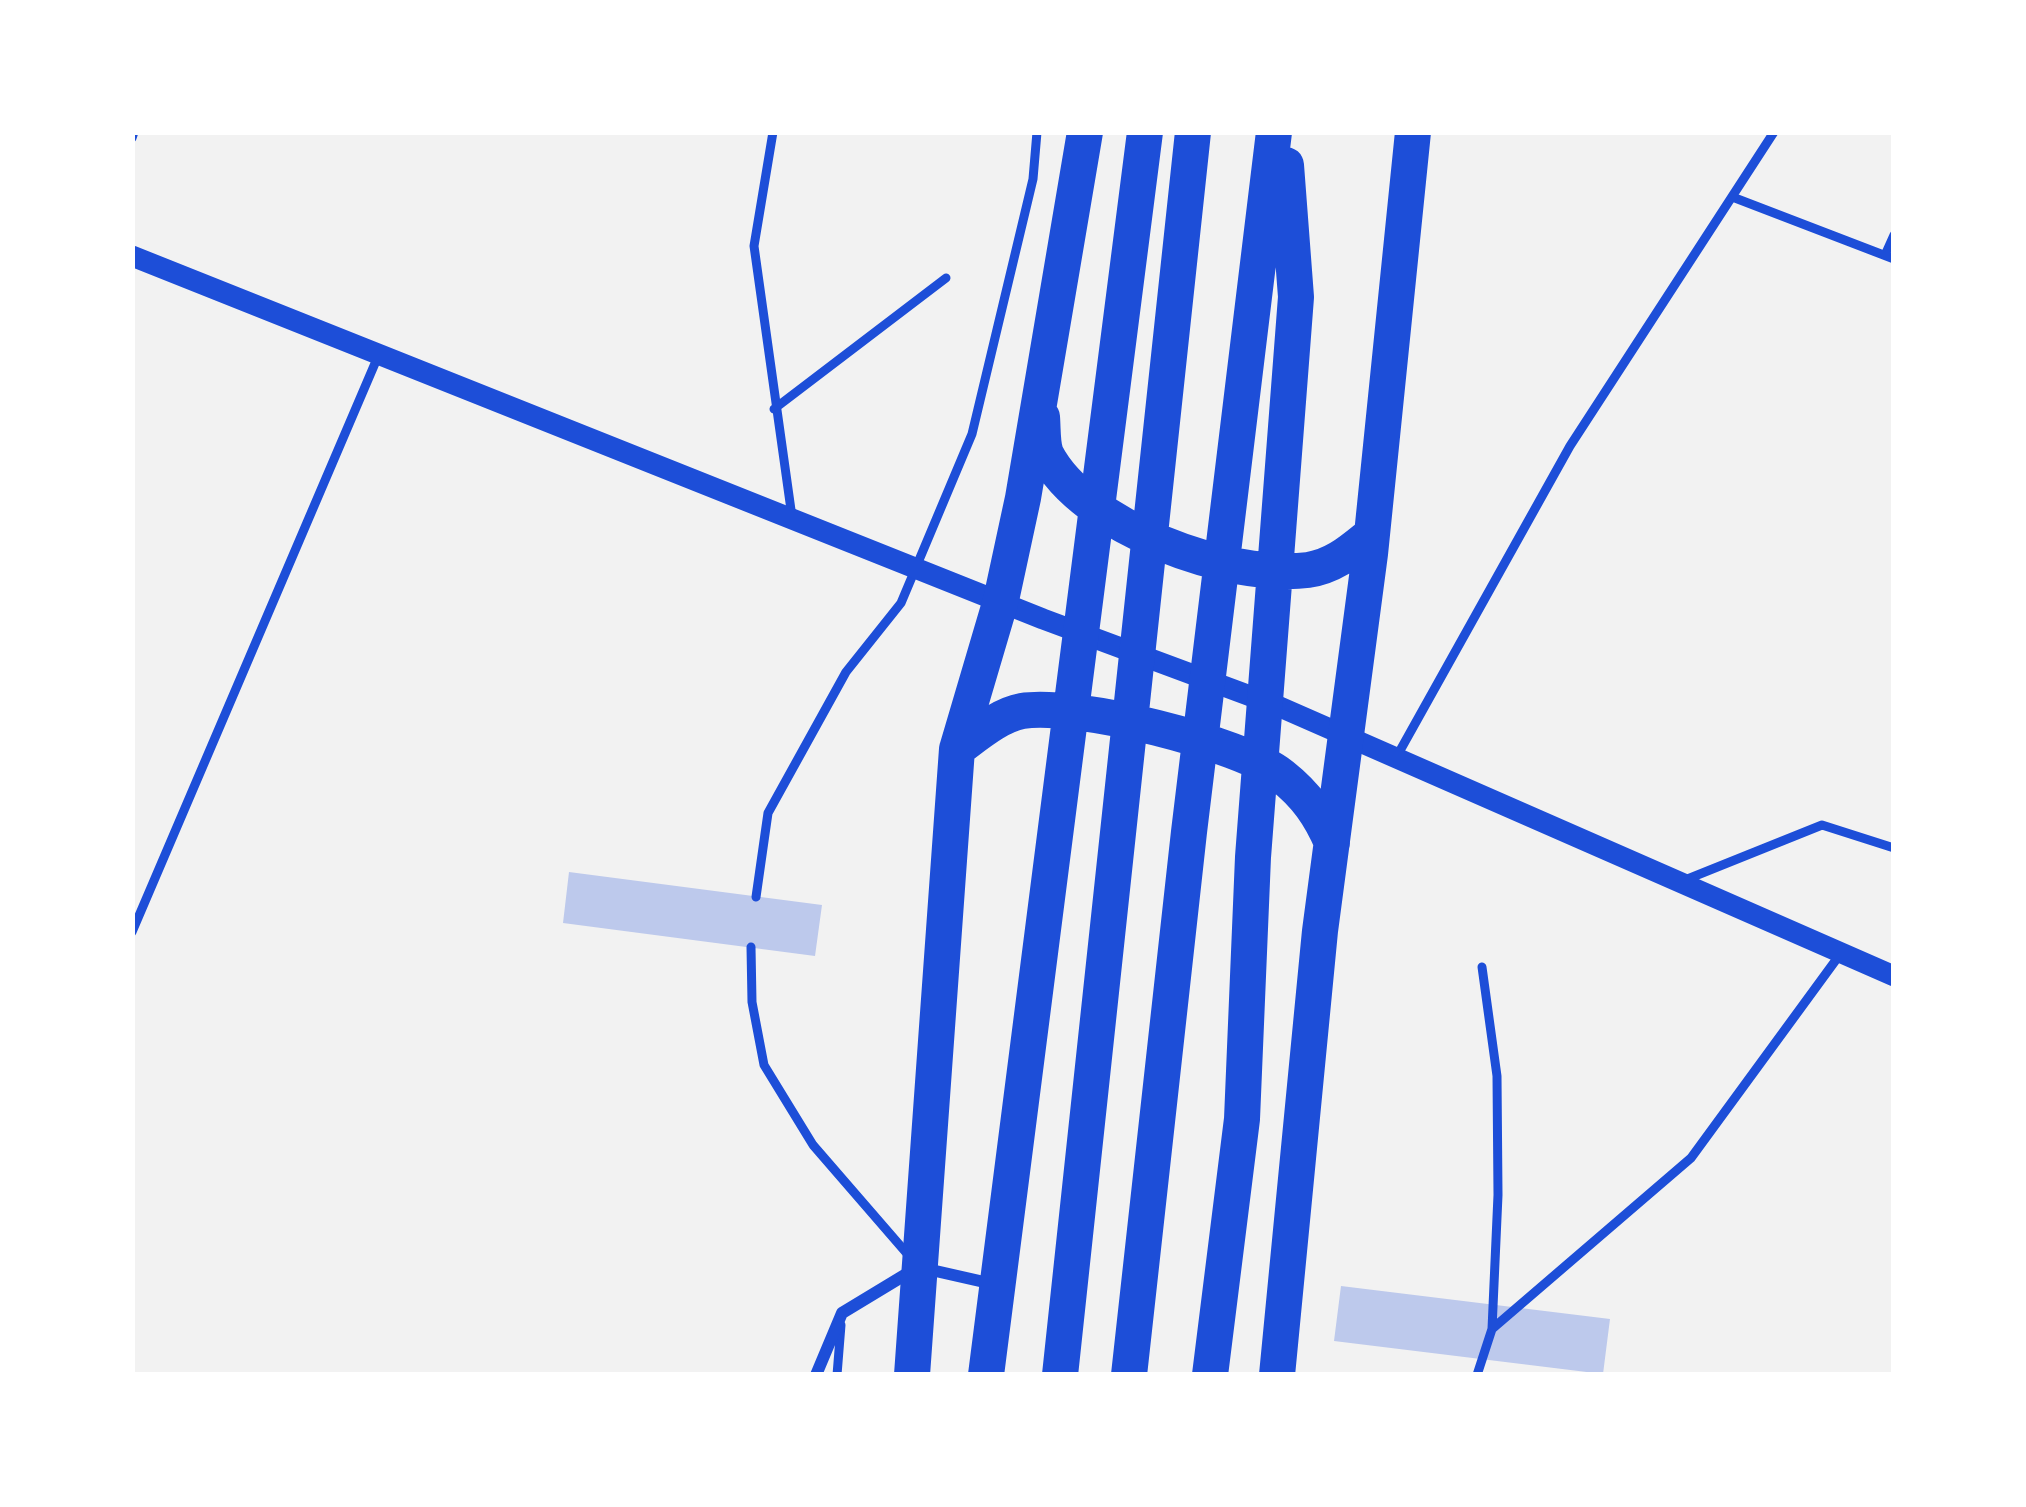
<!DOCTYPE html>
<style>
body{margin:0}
#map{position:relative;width:2026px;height:1507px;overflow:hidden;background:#f2f2f2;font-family:Barlow,sans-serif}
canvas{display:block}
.frame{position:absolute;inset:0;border:135px solid #fff;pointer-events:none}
</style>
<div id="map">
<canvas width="2026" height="1507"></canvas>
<div class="frame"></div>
</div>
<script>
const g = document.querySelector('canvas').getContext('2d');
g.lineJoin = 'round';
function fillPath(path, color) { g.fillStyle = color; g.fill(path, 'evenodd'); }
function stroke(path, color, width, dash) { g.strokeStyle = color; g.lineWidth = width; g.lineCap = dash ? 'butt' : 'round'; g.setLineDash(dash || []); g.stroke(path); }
fillPath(new Path2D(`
 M569,872L822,905L815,956L563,923Z
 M1341,1286L1610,1319L1603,1374L1334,1341Z`), '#bdc9ec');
stroke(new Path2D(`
 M773,132L754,246L792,517
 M132,138L134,132
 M1735,198L1894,259
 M1885,255L1894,235
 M774,409L946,278
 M1397,756L1570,446L1774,132
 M1685,880L1822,825L1894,848
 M756,897L768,813L846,672L901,603L972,434L1033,179L1037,132
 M132,932L379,354
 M751,947L752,1002L764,1065L813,1145L910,1257
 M1492,1329L1691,1158L1841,953
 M837,1375L841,1325
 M1477,1375L1492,1329L1498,1195L1497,1076L1482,967`), '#1d4ed8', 9);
stroke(new Path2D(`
 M816,1375L842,1313L918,1267L993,1284`), '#1d4ed8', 12);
stroke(new Path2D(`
 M132,256L1043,619L1280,707L1894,976`), '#1d4ed8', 21);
stroke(new Path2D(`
 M1042,417C1043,429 1042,444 1046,454C1084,528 1230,580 1308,570C1335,566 1352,550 1372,534
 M957,749C975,736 999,715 1022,711C1075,702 1241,743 1282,776C1306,795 1320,815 1332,843
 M912,1375L957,749L1001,600L1023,498L1085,132
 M986,1375L1145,132
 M1060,1375L1193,132
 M1129,1375L1189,832L1274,132
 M1210,1375L1242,1119L1253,857L1296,297L1286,165
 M1277,1375L1320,931L1370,554L1413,132`), '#1d4ed8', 36);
</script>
